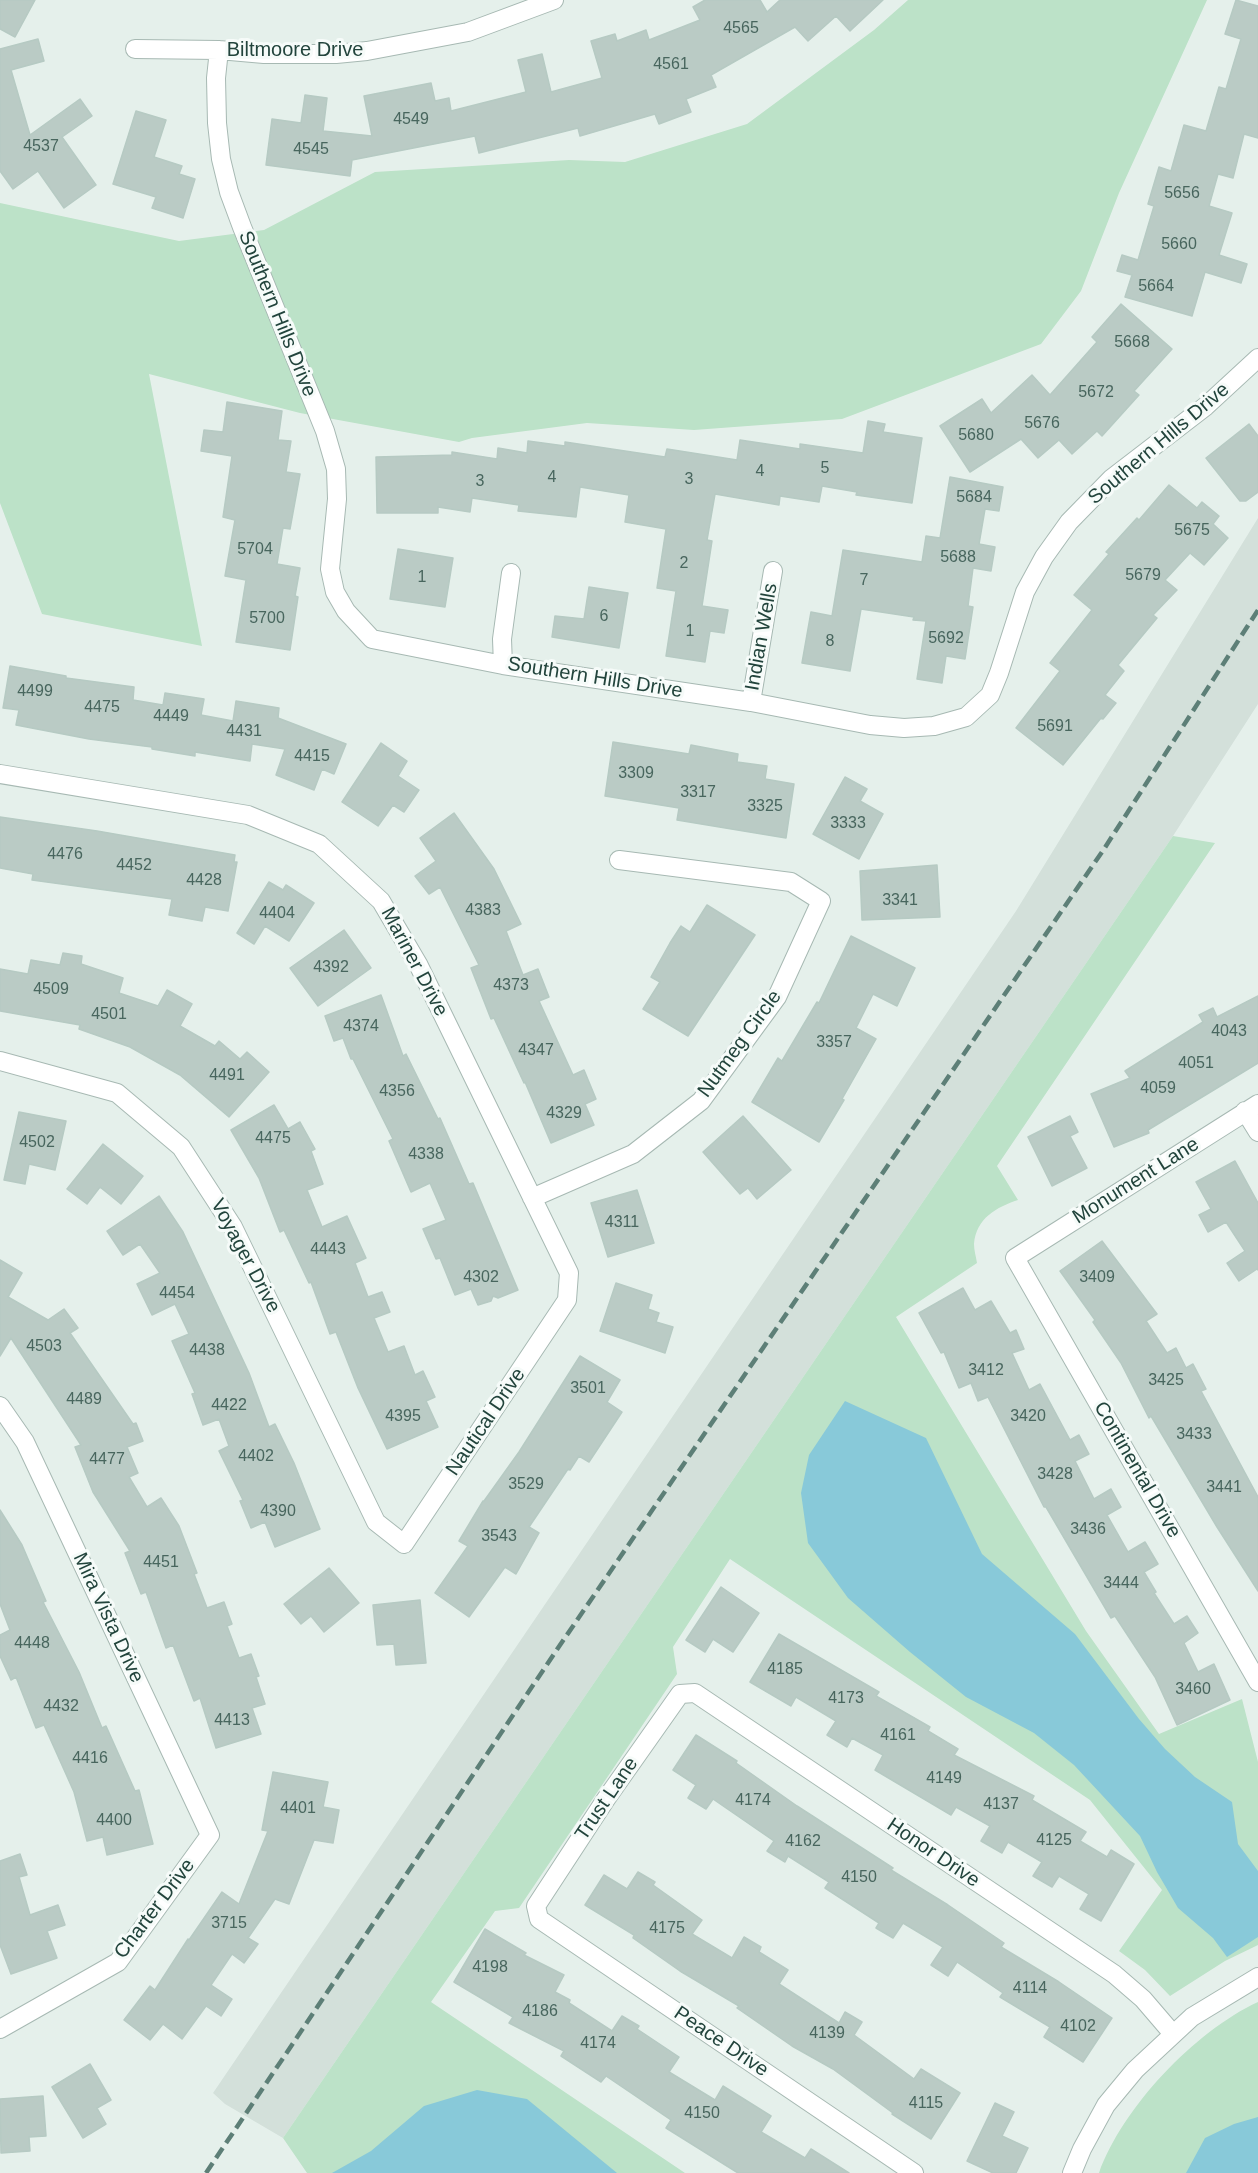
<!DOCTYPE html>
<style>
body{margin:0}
canvas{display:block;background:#e5f0eb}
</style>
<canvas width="1258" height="2173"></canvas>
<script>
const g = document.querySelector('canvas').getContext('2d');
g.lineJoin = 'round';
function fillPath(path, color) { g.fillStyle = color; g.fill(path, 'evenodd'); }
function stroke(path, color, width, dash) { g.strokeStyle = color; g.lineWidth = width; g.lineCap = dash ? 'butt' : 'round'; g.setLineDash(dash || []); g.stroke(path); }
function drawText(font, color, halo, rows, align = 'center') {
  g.font = font + ' Helvetica,sans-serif'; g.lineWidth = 6; g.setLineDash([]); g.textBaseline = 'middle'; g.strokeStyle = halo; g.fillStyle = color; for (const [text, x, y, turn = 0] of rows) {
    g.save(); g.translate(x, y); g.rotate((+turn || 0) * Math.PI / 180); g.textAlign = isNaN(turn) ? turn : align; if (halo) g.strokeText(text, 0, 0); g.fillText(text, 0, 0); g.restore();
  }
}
fillPath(new Path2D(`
 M1258,518V704L1173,836L283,2138L225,2104L213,2093L1016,911Z`), '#d3e0da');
fillPath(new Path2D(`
 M908,0H1207L1119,193L1081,291L1041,344L842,419L694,430L587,423L472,438L459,442L300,413L149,374L202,646L42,614L0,503V203L179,241L264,230L375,172L569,160L625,162L747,124L874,30Z
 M1173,836L1215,843L997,1166L1018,1200C997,1207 976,1218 974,1244C974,1250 976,1257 977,1263L896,1317L1086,1631L1159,1734L1242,1699L1258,1762V1945L1225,1961L1170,1996L1145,1970L1119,1951L1162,1890L1090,1800L730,1559L673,1647L677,1674L519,1908L495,1911L431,2002L685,2173H307L283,2138Z
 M1258,2002V2173H1099C1122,2108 1195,2031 1258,2002Z`), '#bce2c8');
fillPath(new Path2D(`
 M845,1401L926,1438L982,1554L1075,1634L1139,1719L1165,1749L1195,1777L1232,1802L1238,1844L1258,1871V1937L1227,1957L1213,1938L1178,1908L1157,1872L1140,1836L1074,1765L1034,1733L966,1697L910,1652L848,1598L808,1543L801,1493L809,1455Z
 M477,2090L527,2099L617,2173H332L371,2151L424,2106Z
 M1258,2117V2173H1186L1205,2138L1234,2124Z`), '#88c9d9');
const building = new Path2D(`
 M0,0H35L15,37L0,29Z
 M705,0H760L767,12L780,0H883L850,31L836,16L808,41L795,27L711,75L716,87L686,99L691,112L659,124L655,114L580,136L578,128L479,153L475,136L352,160L350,176L266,165L272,119L301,123L305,95L327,98L323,131L372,136L364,96L431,83L435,101L449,98L451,111L526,92L518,60L542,54L551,92L602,78L591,41L615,34L617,41L646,30L649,40L700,20L693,7Z
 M1236,0L1258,6V138L1244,134L1233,178L1218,174L1209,206L1232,213L1219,255L1247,264L1241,283L1205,272L1192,316L1125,297L1132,275L1117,271L1122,255L1138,260L1154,206L1148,204L1159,167L1171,171L1184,125L1206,131L1219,87L1226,89L1241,39L1225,34Z
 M38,39L44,61L11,70L30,135L80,99L92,116L62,137L96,185L64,208L38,171L13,189L0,171V49Z
 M136,111L166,120L154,157L182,166L179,174L195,179L183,218L152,208L156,197L113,184Z
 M1121,304L1172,349L1134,391L1139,395L1102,436L1097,431L1072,454L1059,440L1038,458L1021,439L970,472L940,426L982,399L991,413L1032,375L1050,395L1097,342L1092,337Z
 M227,402L282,411L278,440L291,441L286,472L300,474L290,529L283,528L277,564L300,568L295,596L298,597L290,650L236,642L246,580L225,576L235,520L223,517L232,456L201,451L204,430L223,432Z
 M868,421L885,424L883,432L922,438L912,503L856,495L857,492L822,486L819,502L780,496L779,505L715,494L707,540L712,541L702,606L728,610L724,633L710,631L705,662L666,656L676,591L657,588L666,529L625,522L629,495L580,487L576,517L518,511L519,505L472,498L470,512L438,507V513H377L376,457L452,455V452L497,459L498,448L527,453L528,441L565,446V442L665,457L667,449L737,460L740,440L800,449V444L863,453Z
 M1249,424L1258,436V492L1246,501H1240L1206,458Z
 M950,477L1003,487L999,511L985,509L979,544L995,547L991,571L973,568L968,606L973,607L965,659L946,656L942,683L917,679L926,621L913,620L914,617L861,609L850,671L802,663L811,612L832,616L843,550L922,562L926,536L940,538Z
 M1169,485L1197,508L1202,502L1219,516L1213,524L1228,538L1204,565L1190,553L1165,580L1177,590L1153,615L1157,618L1118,665L1124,671L1105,695L1116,703L1103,719L1101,718L1063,765L1016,728L1060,671L1050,663L1092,610L1074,595L1109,554L1106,552L1137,518L1139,520Z
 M398,549L453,558L445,607L390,599Z
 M589,587L628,593L619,648L552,637L555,616L584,619Z
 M10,666L66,676V678L134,687L133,700L163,705L165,693L204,699L201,715L233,721L236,701L279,708L278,718L346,744L334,774L322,769L314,790L276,775L285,749L252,744L250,761L195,752V756L152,749V747L89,739L16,725L19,710L3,708Z
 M613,742L689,754L691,745L738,754L737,762L767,766L765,779L794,784L786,838L677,820L679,808L605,796Z
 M381,743L407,761L398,776L419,790L404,812L393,805L378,826L342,802Z
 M845,777L867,789L860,801L883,814L859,859L813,834Z
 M454,813L494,869L521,924L506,931L523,975L538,969L549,997L539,1001L573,1075L584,1070L596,1099L585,1104L594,1125L551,1143L525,1082L524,1083L494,1018L491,1019L471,968L479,965L440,887L429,894L415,876L436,861L420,838Z
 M0,817L97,831L235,855L234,862H237L228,911L205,907L202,921L169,915L172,899L32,880L33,874L0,868Z
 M937,865L940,917L862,920L860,871Z
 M269,882L283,890L286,885L314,903L289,941L265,926L254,944L237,933Z
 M707,905L755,935L688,1036L643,1009L660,982L651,977L670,943L681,926L690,932Z
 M344,930L371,968L318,1006L290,968Z
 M851,936L915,968L897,1006L873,994L856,1028L876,1039L842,1099L844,1100L819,1142L752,1102L778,1058L782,1061L817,1002L819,1003Z
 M63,953L82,956L81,964L123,978L119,993L158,1006L167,990L192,1004L180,1026L215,1046L219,1041L240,1059L247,1052L269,1072L229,1117L180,1075L130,1047L79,1029L80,1025L0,1011V969L28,974L31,960L60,965Z
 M381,995L403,1056L406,1054L438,1119L440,1118L469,1184L473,1183L518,1290L498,1298L493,1296L491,1301L478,1305L471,1289L455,1295L440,1258L436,1259L423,1229L446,1220L430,1183L411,1192L389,1141L393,1139L353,1059H351L343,1038L334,1041L325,1016Z
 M1258,996V1063L1148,1130L1149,1133L1114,1147L1091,1094L1130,1078L1125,1071L1203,1022L1199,1015L1213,1008L1217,1017Z
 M274,1105L288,1129L300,1122L315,1149L311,1151L323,1184L307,1190L322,1227L347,1216L366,1258L355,1263L368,1297L382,1292L390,1312L374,1318L388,1352L404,1346L415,1375L423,1371L435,1397L426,1401L438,1427L387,1449L358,1388L336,1332L330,1334L311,1282L309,1283L284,1230L280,1232L259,1178L231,1130Z
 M19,1112L66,1121L55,1170L29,1164L25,1184L4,1180Z
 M743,1116L791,1170L757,1199L748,1188L740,1194L703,1152Z
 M1070,1116L1078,1132L1070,1136L1087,1168L1052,1186L1028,1137Z
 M103,1144L143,1176L121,1204L100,1187L87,1204L67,1189Z
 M1235,1161L1258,1203V1270L1257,1269L1239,1281L1227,1263L1245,1251L1226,1222L1208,1232L1199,1215L1211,1209L1196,1182Z
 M637,1190L654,1243L608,1257L591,1203Z
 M159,1196L183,1232L249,1373L269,1427L275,1424L294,1463L320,1529L275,1547L265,1522L251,1528L240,1501L243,1500L219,1451L229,1446L219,1419L203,1425L192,1394L195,1393L172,1341L189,1334L175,1304L152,1315L137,1284L160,1273L140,1244L123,1255L107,1231Z
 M1102,1241L1157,1314L1146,1321L1167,1353L1176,1348L1186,1368L1193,1364L1206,1389L1201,1391L1258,1497V1591L1217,1527L1151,1416L1149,1418L1121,1363L1093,1322L1095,1320L1060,1271Z
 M0,1260L22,1273L8,1297L48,1320L64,1309L78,1328L70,1333L133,1424L136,1423L143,1441L127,1447L138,1473L129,1477L147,1507L161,1498L179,1526L197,1573L194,1574L207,1608L224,1602L232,1624L227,1626L239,1658L251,1654L259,1676L256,1677L265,1704L252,1708L261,1734L216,1748L200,1698L194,1701L173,1645L166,1648L146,1592L141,1594L125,1553L130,1551L93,1492L75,1447L81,1445L11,1338L0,1356Z
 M616,1283L652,1295L648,1309L659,1313L656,1322L673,1327L665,1353L600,1331Z
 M963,1288L975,1310L991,1301L1010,1333L1016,1330L1024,1349L1012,1353L1029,1390L1040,1384L1070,1440L1079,1435L1089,1454L1075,1461L1094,1499L1111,1489L1121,1507L1107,1515L1128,1552L1145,1542L1158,1564L1144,1572L1156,1592L1154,1593L1174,1624L1187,1616L1198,1633L1184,1643L1198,1672L1214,1664L1230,1700L1177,1725L1155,1677L1115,1616L1111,1618L1046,1507H1044L988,1397L978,1401L971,1383L959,1388L944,1352L941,1353L919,1313Z
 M580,1356L620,1380L607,1402L622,1412L589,1462L579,1456L570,1470L568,1469L529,1527L539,1533L516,1574L505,1567L469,1617L435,1593L468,1546L459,1541L483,1501H484L519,1452Z
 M0,1510L22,1545L46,1601L43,1602L79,1672L102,1728L106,1726L135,1791L139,1790L153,1844L107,1855L103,1837L87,1841L74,1792L44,1725L36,1728L16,1677L11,1680L0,1656V1635L10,1630L0,1604Z
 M329,1568L359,1603L324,1632L311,1616L301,1624L284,1604Z
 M721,1587L759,1613L733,1652L713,1639L705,1652L686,1640Z
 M420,1600L426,1663L396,1665L394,1644L377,1645L373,1605Z
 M779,1634L879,1692L876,1696L930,1727L928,1731L958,1749L954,1755L1034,1796L1032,1800L1086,1832L1080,1841L1107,1857L1111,1850L1134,1864L1101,1921L1080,1909L1089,1894L1059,1876L1052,1887L1033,1876L1042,1862L1008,1842L1002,1853L981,1841L990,1826L956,1807L951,1815L875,1770L883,1755L852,1738L847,1747L827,1735L836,1721L796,1697L791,1706L750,1682Z
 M696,1735L737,1761L736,1763L797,1806L893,1868L891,1870L948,1905L1004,1943L1001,1947L1059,1982L1112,2018L1083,2062L1044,2037L1050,2027L1000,1997L1003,1993L957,1962L948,1976L931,1965L943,1947L903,1923L893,1938L876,1928L879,1923L825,1888L829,1882L788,1856L785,1862L767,1851L774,1841L713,1799L706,1809L688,1798L696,1785L673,1770Z
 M273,1772L328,1782L323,1807L339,1810L333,1843L314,1840L289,1904L275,1899L248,1938L258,1944L244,1963L232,1954L211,1985L232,1999L221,2016L206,2006L182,2039L163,2024L150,2040L124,2020L150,1986L155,1990L188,1939L189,1940L222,1892L239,1904L268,1831L262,1830Z
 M20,1854L27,1875L19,1877L30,1915L58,1905L65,1925L47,1931L57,1958L11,1974L0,1945V1861Z
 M638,1872L655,1882L653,1885L702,1920L692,1934L732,1958L744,1937L761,1947L759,1952L788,1970L779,1984L839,2023L845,2012L862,2022L854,2035L914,2079L921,2069L960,2093L931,2139L892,2114L893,2113L833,2069L792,2046L737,2008L739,2006L680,1971L633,1938L634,1935L585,1905L604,1875L627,1889Z
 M485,1929L526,1953L524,1955L564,1975L555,1992L570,2000L569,2003L612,2031L622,2016L639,2026L637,2029L679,2057L669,2072L715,2100L723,2086L771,2116L761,2132L805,2158L811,2149L849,2173H738L666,2128L671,2120L606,2076L601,2082L561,2056L564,2051L509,2023L513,2017L454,1982Z
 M90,2064L111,2100L97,2108L106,2124L83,2138L52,2087Z
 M43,2096L46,2136L29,2137L30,2151L1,2153L0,2099Z
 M995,2103L1014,2112L1002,2136L1028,2148L1016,2173H993L967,2161Z`);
fillPath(building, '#bacbc5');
stroke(building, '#b6cac3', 1.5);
const minor = new Path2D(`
 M135,49L219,50L264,54H336L367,51L468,32L554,0
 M219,50L216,78L217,123L221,159L229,192L242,227L325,431L336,469L337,499L330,569L335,592L346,611L372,639L503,665L751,702L870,725L904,728L934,726L966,717L990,695L999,673L1025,592L1044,557L1069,522L1111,479L1206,406L1258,358
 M503,665L502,639L511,573
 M751,702L773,571
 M0,774L248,815L319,844L381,901L418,964L569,1273L567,1300L404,1544L376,1522L233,1227L181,1147L117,1093L0,1061
 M1258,1104L1015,1258L1258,1682
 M1245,1111L1258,1132
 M532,1198L633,1154L701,1101L777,997L821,901L791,882L619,860
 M0,1406L25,1442L210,1835L118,1962L0,2029
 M914,2173L539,1919L536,1906L606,1799L680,1694L695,1693L1114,1974L1143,1999L1173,2034
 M1072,2173L1082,2149L1106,2105L1135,2070L1192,2017L1258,1977`);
stroke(minor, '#a7b9b3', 20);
stroke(minor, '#fff', 18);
stroke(new Path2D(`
 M206,2173L558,1648L1104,849L1258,610`), '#5d7f77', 4.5, [12, 6]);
drawText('16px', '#48665e', null, [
 ["4565",741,29],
 ["4561",671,65],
 ["4549",411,120],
 ["4537",41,147],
 ["4545",311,150],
 ["5656",1182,194],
 ["5660",1179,245],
 ["5664",1156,287],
 ["5668",1132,343],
 ["5672",1096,393],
 ["5676",1042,424],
 ["5680",976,436],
 ["5",825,469],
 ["4",760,472],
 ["4",552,478],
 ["3",689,480],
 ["3",480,482],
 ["5684",974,498],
 ["5675",1192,531],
 ["5704",255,550],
 ["5688",958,558],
 ["2",684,564],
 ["5679",1143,576],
 ["1",422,578],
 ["7",864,581],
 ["6",604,617],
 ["5700",267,619],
 ["1",690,632],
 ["5692",946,639],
 ["8",830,642],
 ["4499",35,692],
 ["4475",102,708],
 ["4449",171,717],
 ["5691",1055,727],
 ["4431",244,732],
 ["4415",312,757],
 ["3309",636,774],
 ["3317",698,793],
 ["3325",765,807],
 ["3333",848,824],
 ["4476",65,855],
 ["4452",134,866],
 ["4428",204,881],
 ["3341",900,901],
 ["4383",483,911],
 ["4404",277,914],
 ["4392",331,968],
 ["4373",511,986],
 ["4509",51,990],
 ["4501",109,1015],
 ["4374",361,1027],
 ["4043",1229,1032],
 ["3357",834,1043],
 ["4347",536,1051],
 ["4051",1196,1064],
 ["4491",227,1076],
 ["4059",1158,1089],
 ["4356",397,1092],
 ["4329",564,1114],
 ["4475",273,1139],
 ["4502",37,1143],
 ["4338",426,1155],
 ["4311",622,1223],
 ["4443",328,1250],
 ["4302",481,1278],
 ["3409",1097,1278],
 ["4454",177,1294],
 ["4503",44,1347],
 ["4438",207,1351],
 ["3412",986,1371],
 ["3425",1166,1381],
 ["3501",588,1389],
 ["4489",84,1400],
 ["4422",229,1406],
 ["4395",403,1417],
 ["3420",1028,1417],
 ["3433",1194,1435],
 ["4402",256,1457],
 ["4477",107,1460],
 ["3428",1055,1475],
 ["3529",526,1485],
 ["3441",1224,1488],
 ["4390",278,1512],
 ["3436",1088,1530],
 ["3543",499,1537],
 ["4451",161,1563],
 ["3444",1121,1584],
 ["4448",32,1644],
 ["4185",785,1670],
 ["3460",1193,1690],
 ["4173",846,1699],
 ["4432",61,1707],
 ["4413",232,1721],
 ["4161",898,1736],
 ["4416",90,1759],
 ["4149",944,1779],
 ["4174",753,1801],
 ["4137",1001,1805],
 ["4401",298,1809],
 ["4400",114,1821],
 ["4125",1054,1841],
 ["4162",803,1842],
 ["4150",859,1878],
 ["3715",229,1924],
 ["4175",667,1929],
 ["4198",490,1968],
 ["4114",1030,1989],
 ["4186",540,2012],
 ["4102",1078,2027],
 ["4139",827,2034],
 ["4174",598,2044],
 ["4115",926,2104],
 ["4150",702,2114]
]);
drawText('20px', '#22443c', '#f6fbf9', [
 ["Biltmoore Drive",295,50],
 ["Southern Hills Drive",277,314,68],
 ["Southern Hills Drive",1159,444,-40],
 ["Indian Wells",762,637,-80],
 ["Southern Hills Drive",595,678,9],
 ["Mariner Drive",414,962,62],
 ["Nutmeg Circle",740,1044,-54],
 ["Monument Lane",1136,1181,-32],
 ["Voyager Drive",245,1256,62],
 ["Nautical Drive",486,1422,-56],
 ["Continental Drive",1137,1470,60],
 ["Mira Vista Drive",108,1618,65],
 ["Trust Lane",607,1799,-56],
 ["Honor Drive",933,1853,34],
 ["Charter Drive",155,1909,-53],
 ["Peace Drive",721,2042,34]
]);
</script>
